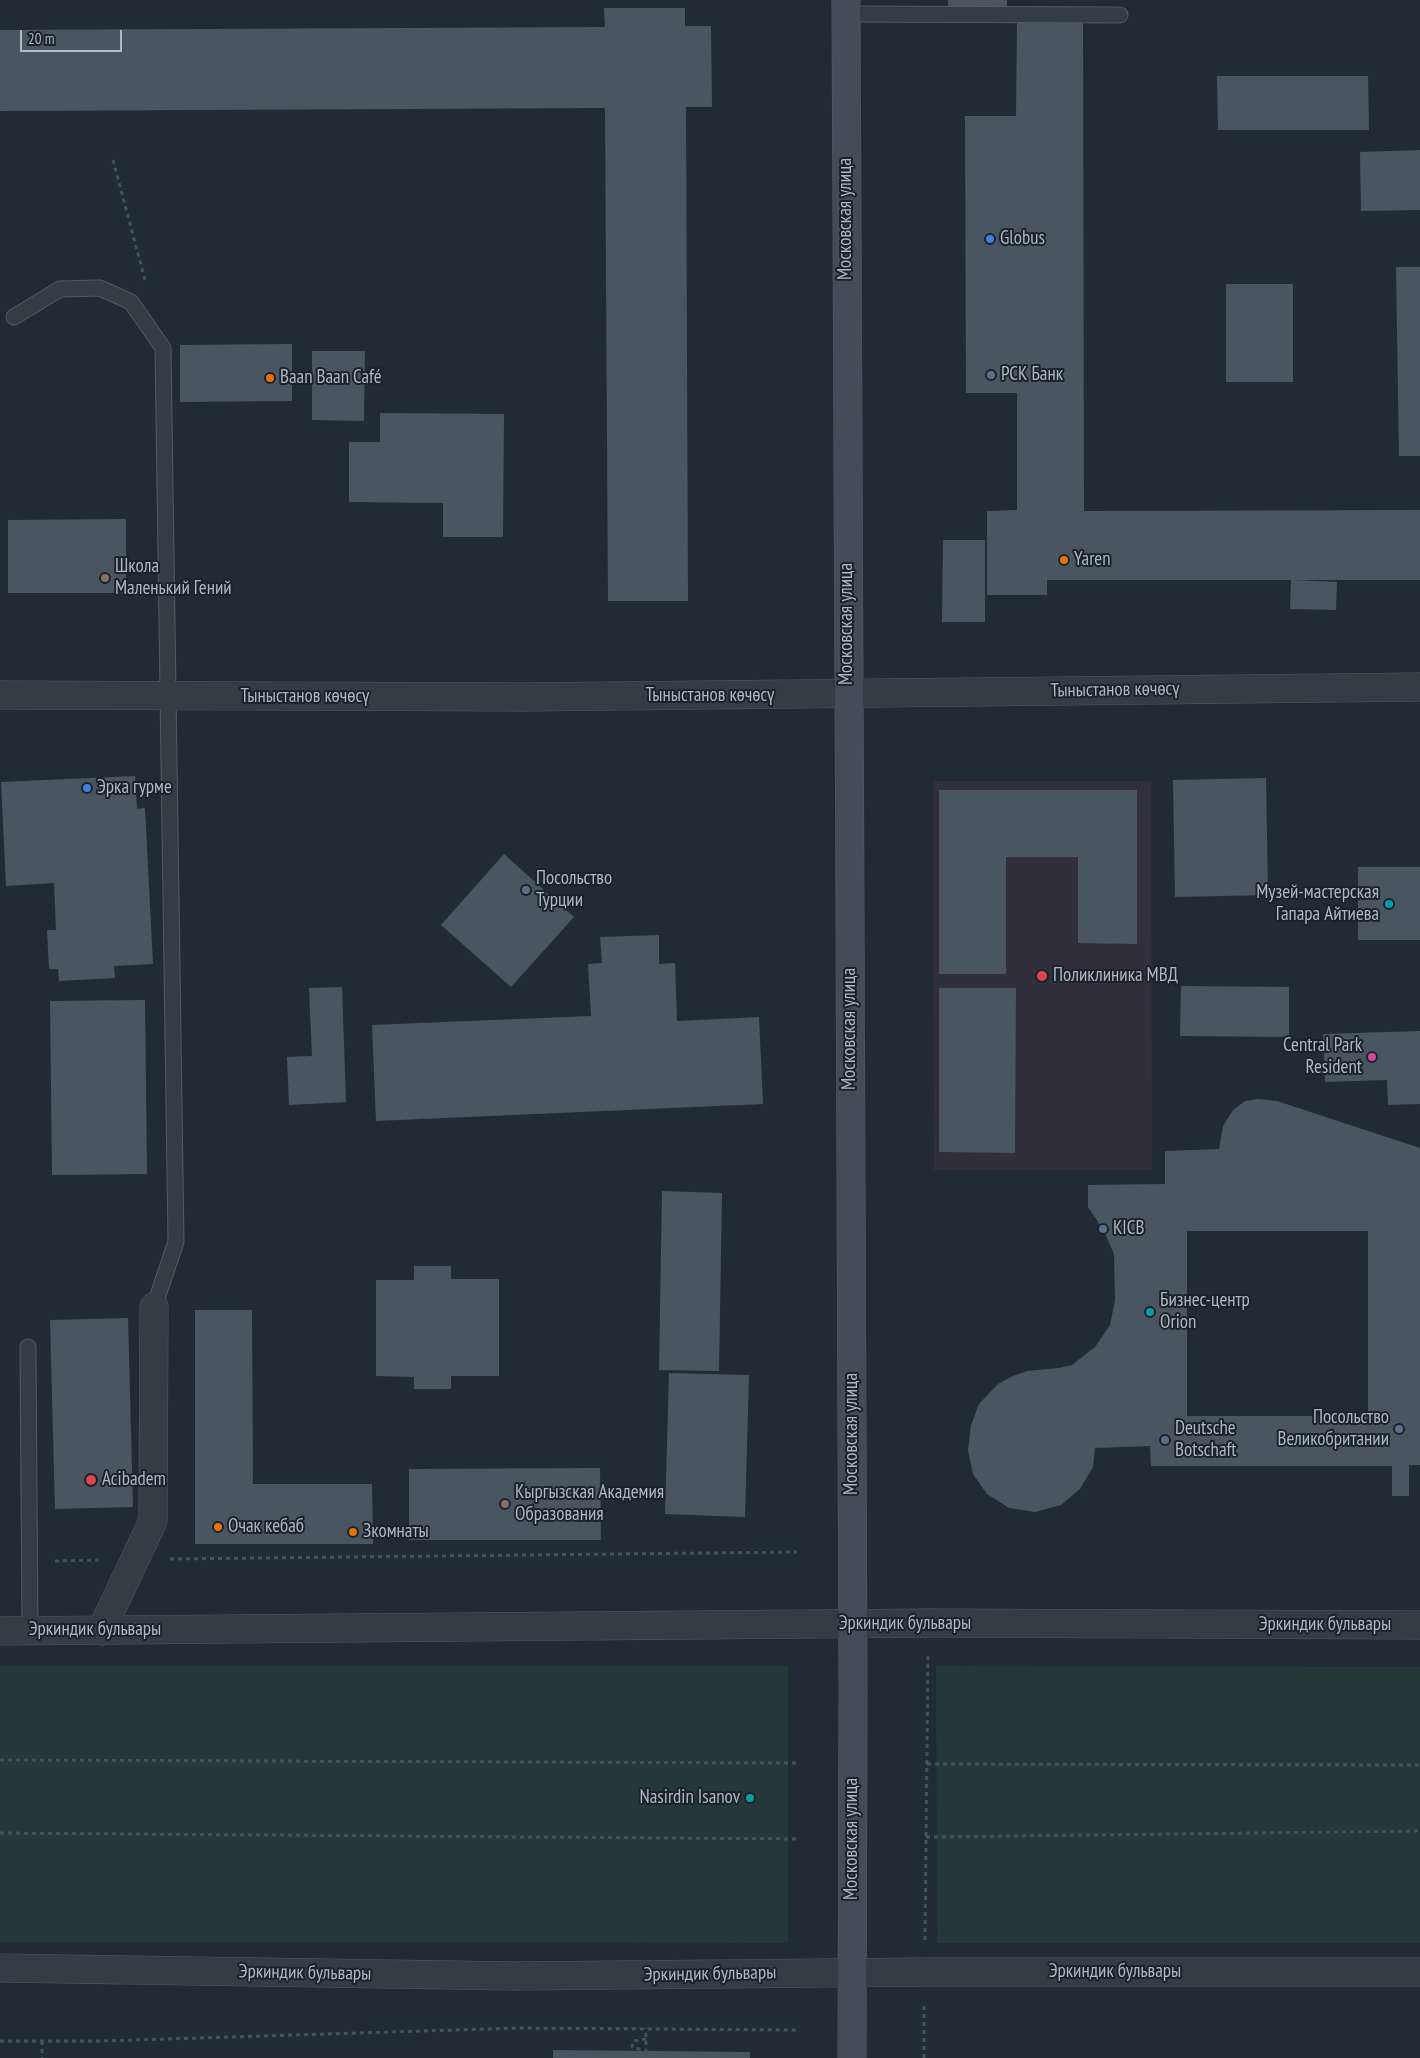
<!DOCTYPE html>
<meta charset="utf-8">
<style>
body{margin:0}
#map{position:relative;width:1420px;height:2058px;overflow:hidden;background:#212b36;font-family:"PT Sans Narrow",sans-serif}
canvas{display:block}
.scale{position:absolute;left:20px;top:30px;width:102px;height:22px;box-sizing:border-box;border:2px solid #afb8c3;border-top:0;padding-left:6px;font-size:15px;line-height:18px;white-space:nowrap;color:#afb8c3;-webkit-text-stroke:4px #1a222b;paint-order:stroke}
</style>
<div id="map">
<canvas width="1420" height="2058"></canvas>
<div class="scale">20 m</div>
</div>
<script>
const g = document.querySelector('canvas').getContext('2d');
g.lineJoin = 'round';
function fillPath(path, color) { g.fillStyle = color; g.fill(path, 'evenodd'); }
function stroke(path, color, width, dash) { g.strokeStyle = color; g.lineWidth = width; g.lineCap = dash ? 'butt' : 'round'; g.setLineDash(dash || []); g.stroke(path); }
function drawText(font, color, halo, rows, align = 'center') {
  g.font = font + ' "PT Sans Narrow",sans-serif'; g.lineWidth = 4; g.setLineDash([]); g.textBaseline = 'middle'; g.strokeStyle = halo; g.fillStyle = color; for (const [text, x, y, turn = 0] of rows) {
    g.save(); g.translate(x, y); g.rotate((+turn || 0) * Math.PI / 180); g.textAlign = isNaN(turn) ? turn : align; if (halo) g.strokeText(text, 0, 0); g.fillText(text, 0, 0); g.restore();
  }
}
fillPath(new Path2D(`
 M933,781H1151L1152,1170H934Z`), '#302f3b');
fillPath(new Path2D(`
 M0,1666H788V1943L0,1942Z
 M936,1666L1420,1667V1943H937Z`), '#243838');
fillPath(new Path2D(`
 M948,0H1007V8H948Z
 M604,8H685V26H711L712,107H686L688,601H608L605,108L0,111V30L605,27Z
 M1017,21H1083L1084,511L1420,510V580H1293L1337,582L1336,610L1290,609L1291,580H1047V595H987V511L1017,510V393H966L965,116H1016Z
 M1217,76H1368L1369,130H1218Z
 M1420,150V210L1361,211L1360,152Z
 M1396,267H1420V456H1399Z
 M1226,284H1293V382H1226Z
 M292,344V401L180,402V345Z
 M312,351H365L364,421L312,420Z
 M380,413L504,414L503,537H443V503L349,502V442H380Z
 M126,519V593H8V520Z
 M943,540H985V622H942Z
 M135,776L137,809L145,808L153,964L114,966L115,978L59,981L58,969H49L47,930H56L54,883L6,886L1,782Z
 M1266,778L1268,895L1175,897L1173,780Z
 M939,790H1137V944L1078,943V857H1006V974H939Z
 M504,854L574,917L511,987L441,925Z
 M1358,867H1420V940H1358Z
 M659,935V964L675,963L677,1021L759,1017L763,1104L376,1121L372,1025L591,1016L588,964L602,963L600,937Z
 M1181,986L1289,987V1037L1180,1036Z
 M342,987L346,1102L289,1105L287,1057L312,1056L309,988Z
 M939,988H1016L1015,1153L939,1152Z
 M145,1000L147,1174L52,1175L50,1001Z
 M1420,1031V1104L1388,1105L1387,1080L1325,1082L1323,1034Z
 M1258,1099L1277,1101L1420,1148V1465H1409V1496H1392V1466H1151L1150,1446L1095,1448L1093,1467L1080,1489L1061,1505L1035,1512L1009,1508L987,1494L973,1474L968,1450L971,1425L979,1404L998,1384L1013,1376L1027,1371L1059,1368L1072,1365L1095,1347L1110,1325L1115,1300L1114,1254L1104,1231L1088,1207V1185L1165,1184V1151L1219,1149L1223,1126L1233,1110L1245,1101ZM1187,1231H1368V1416H1187Z
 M662,1191L722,1193L719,1371L659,1370Z
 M414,1266H451V1279H499V1376H451V1389H414V1377L376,1376V1280H414Z
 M195,1310H252L253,1484H372L373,1544H195Z
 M128,1318L133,1507L55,1509L50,1320Z
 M669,1373L749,1375L745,1517L665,1514Z
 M600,1468L601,1540H409V1469Z
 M553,2050L750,2052V2058H553Z`), '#495661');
const service = new Path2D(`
 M846,14L1120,15
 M14,317L60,289L100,288L131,302L163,348L176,1242L154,1307
 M28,1347L30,1631`);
const minor = new Path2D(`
 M0,695L525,697L1420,687
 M101,1631L153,1521L154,1307`);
const tertiary = new Path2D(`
 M0,1631L928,1623L1420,1625
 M0,1968L516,1976L925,1972H1420`);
const secondary = new Path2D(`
 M846,0C847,686 856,1372 852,2058`);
stroke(service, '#525b64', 17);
stroke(minor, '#525b64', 29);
stroke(tertiary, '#525b64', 29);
stroke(secondary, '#525b64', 29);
stroke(new Path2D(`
 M113,160L145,280
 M170,1559L797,1552
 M55,1561L99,1560
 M0,1760L797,1763
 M927,1764L1420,1765
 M0,1833L797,1839
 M926,1837L1420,1831
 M925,1940L928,1654
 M646,2039L633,2041L632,2047L646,2051V2028
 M0,2041H100L517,2028L797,2030
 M42,2041V2058
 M924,2058V2004`), '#425556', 3, [4, 4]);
stroke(service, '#343d46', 15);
stroke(minor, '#343d46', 28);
stroke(tertiary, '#343d46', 28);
stroke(secondary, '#434c59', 28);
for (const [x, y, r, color] of [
 [990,239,5,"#3f7fe0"],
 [991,375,5,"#5c6f8a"],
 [270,378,5,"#e8710a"],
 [1064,560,5,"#e8710a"],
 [105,578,5,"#8d6e63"],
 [87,788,5,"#3f7fe0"],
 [526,890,5,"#5c6f8a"],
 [1389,904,5,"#0f9aa8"],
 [1042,976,6,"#e0444e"],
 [1372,1057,5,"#d1479c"],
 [1103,1229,5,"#5c6f8a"],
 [1150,1312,5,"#0f9aa8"],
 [1399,1429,5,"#5c6f8a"],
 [1165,1440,5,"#5c6f8a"],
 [91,1480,6,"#e0444e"],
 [505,1504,5,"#8d6e63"],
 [218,1527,5,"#e8710a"],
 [353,1532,5,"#e8710a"],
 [750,1798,5,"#0f9aa8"]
]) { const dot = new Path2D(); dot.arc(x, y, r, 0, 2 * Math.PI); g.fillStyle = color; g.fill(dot); stroke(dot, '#1a222b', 2); }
drawText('19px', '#afb8c3', '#1a222b', [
 ["Московская улица",846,219,-90],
 ["Московская улица",847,624,-90],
 ["Тыныстанов көчөсү",1115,690,-1],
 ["Тыныстанов көчөсү",710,696],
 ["Тыныстанов көчөсү",305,697],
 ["Московская улица",850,1029,-90],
 ["Московская улица",852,1434,-90],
 ["Эркиндик бульвары",905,1624],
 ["Эркиндик бульвары",1325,1625],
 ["Эркиндик бульвары",95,1630],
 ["Московская улица",852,1839,-90],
 ["Эркиндик бульвары",1115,1972],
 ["Эркиндик бульвары",305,1973,1],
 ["Эркиндик бульвары",710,1974,-1]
]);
drawText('19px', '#afb8c3', '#1a222b', [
 ["Globus",1000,239],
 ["РСК Банк",1001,375],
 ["Baan Baan Café",280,378],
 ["Yaren",1074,560],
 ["Школа",115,567],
 ["Маленький Гений",115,589],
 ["Эрка гурме",97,788],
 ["Посольство",536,879],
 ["Турции",536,901],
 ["Музей-мастерская",1379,893,"right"],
 ["Гапара Айтиева",1379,915,"right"],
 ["Поликлиника МВД",1053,976],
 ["Central Park",1362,1046,"right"],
 ["Resident",1362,1068,"right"],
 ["KICB",1113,1229],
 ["Бизнес-центр",1160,1301],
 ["Orion",1160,1323],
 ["Посольство",1389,1418,"right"],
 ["Великобритании",1389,1440,"right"],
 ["Deutsche",1175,1429],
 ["Botschaft",1175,1451],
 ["Acibadem",102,1480],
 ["Кыргызская Академия",515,1493],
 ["Образования",515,1515],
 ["Очак кебаб",228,1527],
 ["Зкомнаты",363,1532],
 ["Nasirdin Isanov",740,1798,"right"]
], 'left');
</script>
